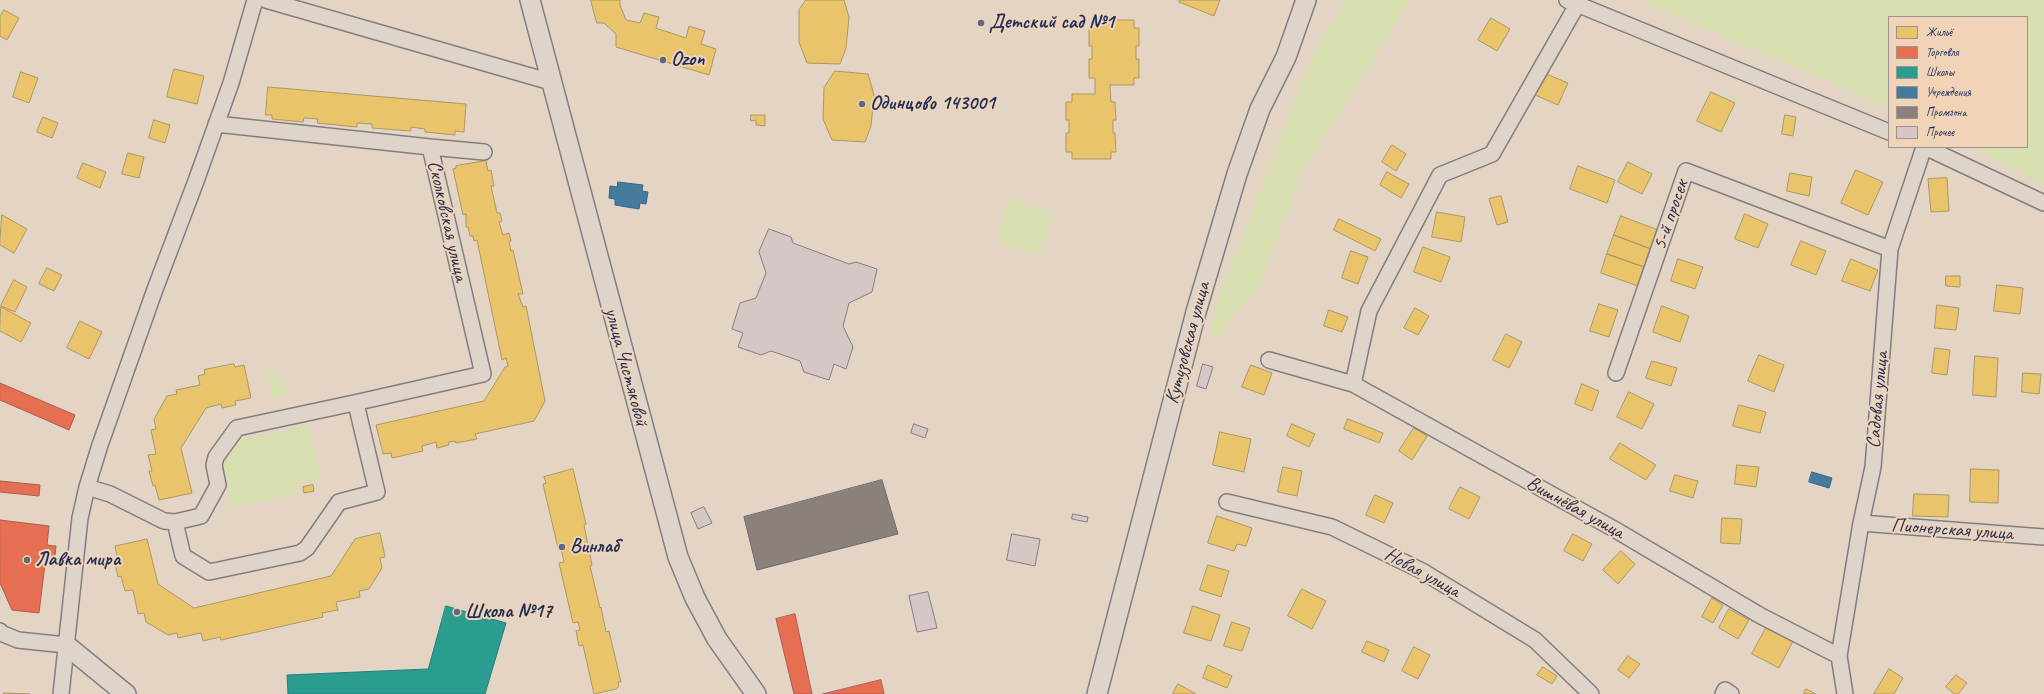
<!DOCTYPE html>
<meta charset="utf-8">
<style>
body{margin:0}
#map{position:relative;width:2044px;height:694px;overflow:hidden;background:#e4d4c4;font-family:Caveat,sans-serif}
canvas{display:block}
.legend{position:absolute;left:1888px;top:16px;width:140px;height:132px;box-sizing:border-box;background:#f1d4b7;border:1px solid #9b9293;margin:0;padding:5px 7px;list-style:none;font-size:12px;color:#1b2f5e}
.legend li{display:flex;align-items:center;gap:8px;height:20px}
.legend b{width:20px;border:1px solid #9b9293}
</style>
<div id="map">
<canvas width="2044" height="694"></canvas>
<ul class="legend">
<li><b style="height:11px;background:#e9c46a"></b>Жильё</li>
<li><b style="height:11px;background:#e76f51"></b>Торговля</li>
<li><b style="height:11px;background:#2a9d8f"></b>Школы</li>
<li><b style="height:11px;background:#457b9d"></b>Учреждения</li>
<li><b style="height:11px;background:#8a817c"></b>Промзона</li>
<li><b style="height:11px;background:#d6c6c5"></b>Прочее</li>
</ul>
</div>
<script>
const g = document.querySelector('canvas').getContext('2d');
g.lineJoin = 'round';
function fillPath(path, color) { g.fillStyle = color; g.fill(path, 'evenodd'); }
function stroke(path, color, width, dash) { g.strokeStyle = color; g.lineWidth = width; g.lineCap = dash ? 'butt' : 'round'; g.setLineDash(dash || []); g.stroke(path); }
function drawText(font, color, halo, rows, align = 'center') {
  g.font = font + ' Caveat,sans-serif'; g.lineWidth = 4; g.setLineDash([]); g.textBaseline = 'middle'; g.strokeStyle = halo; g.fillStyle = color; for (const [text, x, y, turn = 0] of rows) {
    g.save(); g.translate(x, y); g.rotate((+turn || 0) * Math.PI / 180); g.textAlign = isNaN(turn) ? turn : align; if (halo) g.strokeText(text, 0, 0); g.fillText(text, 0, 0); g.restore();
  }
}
fillPath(new Path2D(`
 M1344,0H1411L1304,168L1258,289L1225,326L1222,339L1212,338L1213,313L1310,61L1329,24H1335Z
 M1639,0H2044V185L1972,147H2027V17H1889V107Z
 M1009,199L1052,213L1039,255L996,241Z
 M265,366L285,383L288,394L272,397Z
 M309,425L321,478L295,484L297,494L232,508L222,465L239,441Z`), '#d7deaf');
const homes = new Path2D(`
 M591,0H620V5L626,20L640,23L644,13L659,17L656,28L686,38L689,26L705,31L701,44L716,49L709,75L616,47V34L604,23H597Z
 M806,0H844L849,17L846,48L840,64L807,63L799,42V10Z
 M1180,0H1220L1214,16L1179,2Z
 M4,10L19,18L7,40L0,36V17Z
 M1491,18L1510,29L1497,51L1478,40Z
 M1095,20H1134V28H1139V46H1136V59H1139V78H1134V85H1110L1111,102H1115L1116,120H1113V133H1115L1116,152H1111V159H1072V152H1066V133H1069V120H1066V102H1072V94H1095V78H1089V59H1092V46H1089V28H1095Z
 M174,69L204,76L197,104L167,97Z
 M835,71L868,74L874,95L871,126L865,142L832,140L823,119L824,88Z
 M21,72L38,78L29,103L13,97Z
 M1544,73L1568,83L1558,105L1535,95Z
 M268,87L466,104L464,132L455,131V135L425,132V129L411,127V131L372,128V124L357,123V127L317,123L318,119L304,118L303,122L272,119V115H266Z
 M1711,92L1735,103L1721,132L1697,121Z
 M751,115H765V126L756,125V120L751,121Z
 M1785,115L1796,117L1793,136L1782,134Z
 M43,117L58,123L52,138L37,132Z
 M154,120L170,125L165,143L149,138Z
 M1392,145L1406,154L1396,171L1382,162Z
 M128,153L144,157L139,178L122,174Z
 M486,161L488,171L491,170L494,186H491L497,213H500L502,221L499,222L503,235L509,233L511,241H509L511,251L513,250L523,294H518L523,307L526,306L545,401L534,421L475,434L477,439L456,443L455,441L449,442V445L437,448L436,442L422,446L423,451L392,458L391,453L383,454L376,425L484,401L505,367L508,366L506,358L502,360L477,240L474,241L473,236H470L468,227H466V214L463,215L453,169L456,168V166Z
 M1628,162L1652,174L1642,194L1618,182Z
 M83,163L106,172L100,188L77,178Z
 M1578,166L1615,180L1607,203L1570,189Z
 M1856,170L1883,182L1868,215L1841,203Z
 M1387,172L1409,184L1401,198L1380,185Z
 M1790,173L1812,177L1809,196L1787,191Z
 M1947,178L1949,211L1931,212L1928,179Z
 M1501,196L1508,222L1497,225L1489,199Z
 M1437,212L1465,217L1461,242L1432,237Z
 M1745,214L1768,224L1758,248L1735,239Z
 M2,215L27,229L14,253L0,245Z
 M1621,216L1658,230L1651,249L1614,235Z
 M1339,219L1381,239L1375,251L1334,230Z
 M1614,235L1651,249L1644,267L1607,254Z
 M1801,241L1826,251L1816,275L1791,265Z
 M1423,247L1450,257L1441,282L1414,272Z
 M1351,251L1368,257L1358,284L1342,278Z
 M1607,254L1644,267L1638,286L1601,273Z
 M1678,259L1703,267L1695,289L1671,281Z
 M1851,259L1878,270L1870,291L1842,281Z
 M47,268L62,275L54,291L39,284Z
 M1946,276H1960V287L1946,286Z
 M14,280L27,287L15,312L1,306Z
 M1997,285L2023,288L2020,314L1994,311Z
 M1599,304L1618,310L1609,337L1590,331Z
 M1937,305L1959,308L1956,330L1935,328Z
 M1662,306L1689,316L1680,342L1653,332Z
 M1,307L31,323L21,342L0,331Z
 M1415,308L1429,316L1418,335L1404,328Z
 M1329,310L1348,317L1342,332L1324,326Z
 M80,321L102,332L89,359L67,348Z
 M1506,334L1522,342L1509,368L1493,360Z
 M1935,348L1950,350L1947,375L1932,373Z
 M1759,355L1784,365L1774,392L1748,381Z
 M1975,356L1998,358L1996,397L1973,395Z
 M1652,361L1677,368L1671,386L1646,378Z
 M234,364L235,367L244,365L251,398L235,401L236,405L222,408L221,404L206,408L181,448L192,493L159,500L155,485L153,486L149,471H152L148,455L156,454L151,430L156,429L154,419L167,396L177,394L176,390L200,385L198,376L205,374L204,370Z
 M1251,365L1272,373L1264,395L1242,387Z
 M2023,373L2041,374L2039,394L2022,392Z
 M1582,384L1599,391L1592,411L1575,404Z
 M1629,392L1654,404L1642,429L1617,417Z
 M1739,405L1766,412L1760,433L1733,426Z
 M1348,419L1383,433L1379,443L1344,429Z
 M1292,424L1315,434L1309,447L1287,436Z
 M1414,428L1427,436L1412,460L1399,451Z
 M1220,432L1251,439L1244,472L1213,465Z
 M1620,443L1656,465L1646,480L1610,459Z
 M1737,465L1759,467L1756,487L1735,484Z
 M1283,467L1302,471L1297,496L1278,492Z
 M573,469L586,524L584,525L592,565L590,566L600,608L601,607L606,632L609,631L621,682H618L619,686L616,689L594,694L583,645L579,646L576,631L580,630L578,622L573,623L559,563L564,562L561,548H558L543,484L546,483L544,477Z
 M1971,469L1999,470L1998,503L1970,502Z
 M1675,475L1698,481L1693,498L1670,491Z
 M313,485L314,491L304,493L303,487Z
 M1460,487L1480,497L1469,519L1449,509Z
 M1914,494L1949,495L1948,517L1913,516Z
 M1375,495L1393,503L1384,523L1366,515Z
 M1217,516L1252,528L1246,546L1237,544L1234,551L1208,543Z
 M1722,518L1742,519L1740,544L1721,543Z
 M380,533L385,557L380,558L382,568L369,589L359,591L360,597L336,602L338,610L322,613L323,617L221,640L220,637L203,641L201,633L178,638L177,633L168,635L146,622L144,613L138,614L133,590L125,591L121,576L118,577L115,563L118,562L115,546L147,539L158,584L194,608L331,576L355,539Z
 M1573,534L1592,544L1583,561L1564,551Z
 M1621,551L1635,564L1618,584L1603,570Z
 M1208,565L1229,571L1221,597L1200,590Z
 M1302,589L1326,601L1312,629L1288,616Z
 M1712,598L1723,605L1713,623L1702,617Z
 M1193,606L1220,615L1211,641L1184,633Z
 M1729,609L1749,620L1738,639L1719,628Z
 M1232,622L1250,628L1242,651L1224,646Z
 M1766,628L1793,641L1779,668L1752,654Z
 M1367,641L1389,650L1384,662L1362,652Z
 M1414,647L1430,655L1418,679L1402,671Z
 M1628,656L1640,664L1629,678L1618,670Z
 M1208,665L1232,676L1227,688L1203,678Z
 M1543,667L1557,676L1552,684L1537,675Z
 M1889,669L1903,678L1894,694H1874Z
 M1956,675L1967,683L1958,694H1954L1946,687Z
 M1178,684L1196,694H1173Z
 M1806,689L1816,694H1804Z
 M4,693L30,694H4Z`);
fillPath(homes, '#e9c46a');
stroke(homes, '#ab9766', 1);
const shops = new Path2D(`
 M0,383L75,415L69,430L0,400Z
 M0,481L40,485L39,496L0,492Z
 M0,520L49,526L47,545L56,546L54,565L45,564L39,613L12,610L0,583Z
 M795,614L812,694H794L776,619Z
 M881,680L884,694H823Z`);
fillPath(shops, '#e76f51');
stroke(shops, '#aa5c55', 1);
const schools = new Path2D(`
 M446,606L506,623L485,694H288L287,675L428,669Z`);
fillPath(schools, '#2a9d8f');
stroke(schools, '#267c80', 1);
const public = new Path2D(`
 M618,182L643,185L642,191L648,192L646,204L640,203L639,209L615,205V199L609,198L610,186L617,187Z
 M1812,472L1832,478L1829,488L1809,482Z`);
fillPath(public, '#457b9d');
stroke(public, '#38648a', 1);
const industry = new Path2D(`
 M882,480L898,534L757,570L744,517Z`);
fillPath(industry, '#8a817c');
stroke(industry, '#696873', 1);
const building = new Path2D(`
 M769,229L791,237L793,243L849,264L856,262L877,269L872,292L849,303L843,326L853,347L846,369L834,364L829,380L804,372L800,361L771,351L761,355L738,347L743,333L732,329L740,303L756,298L766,273L759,252Z
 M1203,364L1213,367L1206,389L1197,386Z
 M914,424L928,429L925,438L911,433Z
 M704,507L712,523L698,529L691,513Z
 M1073,514L1088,517L1087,522L1072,519Z
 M1012,534L1040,539L1035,566L1007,560Z
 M928,592L937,628L917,632L909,596Z`);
fillPath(building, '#d6c6c5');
stroke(building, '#827e80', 1);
const minor = new Path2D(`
 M266,0L551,82
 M1567,0L1889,132
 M216,124L430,147L483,374L354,403
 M430,147L484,152
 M1925,147L2044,203
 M1269,360L1353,384L1614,529L1761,616L1839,656
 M1616,373L1686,171L1890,249
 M1353,384L1369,311L1440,175L1492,154L1577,5
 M87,487L110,494L164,521L175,522L183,556L209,572L300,553L307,548L339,502L377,492L357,408L354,403L237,428L216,457L214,465L218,485L201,516L175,522
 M1227,502L1332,527L1422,571L1535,640L1591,694
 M1861,523L2044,537
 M0,631L1,633L18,640L66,645
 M61,694L80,518L87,487L100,445L154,292L196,181L231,83L255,0
 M1723,694L1725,690L1731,694
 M1845,694L1839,656L1861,523L1873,467L1890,249L1924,147`);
const tertiary = new Path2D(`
 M530,0L678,557L695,598L717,639L756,694
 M66,645L126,694
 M1097,694L1196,312L1237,174L1260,109L1286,57L1306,0`);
stroke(minor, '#827e80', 18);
stroke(tertiary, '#827e80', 22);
stroke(minor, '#dfd4c9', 15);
stroke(tertiary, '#dfd4c9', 19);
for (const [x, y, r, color] of [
 [981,23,4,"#616982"],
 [663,60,4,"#616982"],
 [862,104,4,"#616982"],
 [562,547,4,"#616982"],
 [27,560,4,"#616982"],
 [457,612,4,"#616982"]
]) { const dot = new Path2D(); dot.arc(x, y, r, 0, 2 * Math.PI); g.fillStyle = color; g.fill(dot); stroke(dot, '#f1d4b7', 1.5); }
drawText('bold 20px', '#1b2f5e', '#f1d4b7', [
 ["Детский сад №1",989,23],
 ["Ozon",671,60],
 ["Одинцово 143001",870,104],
 ["Винлаб",570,547],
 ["Лавка мира",35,560],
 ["Школа №17",465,612]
], 'left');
drawText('20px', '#1b2f5e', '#f1d4b7', [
 ["5-й просек",1671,215,-71],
 ["Сколковская улица",447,221,77],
 ["Кутузовская улица",1188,343,-75],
 ["улица Чистяковой",626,367,75],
 ["Садовая улица",1878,400,-85],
 ["Вишнёвая улица",1575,508,29],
 ["Пионерская улица",1952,530,4],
 ["Новая улица",1422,573,29]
]);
</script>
